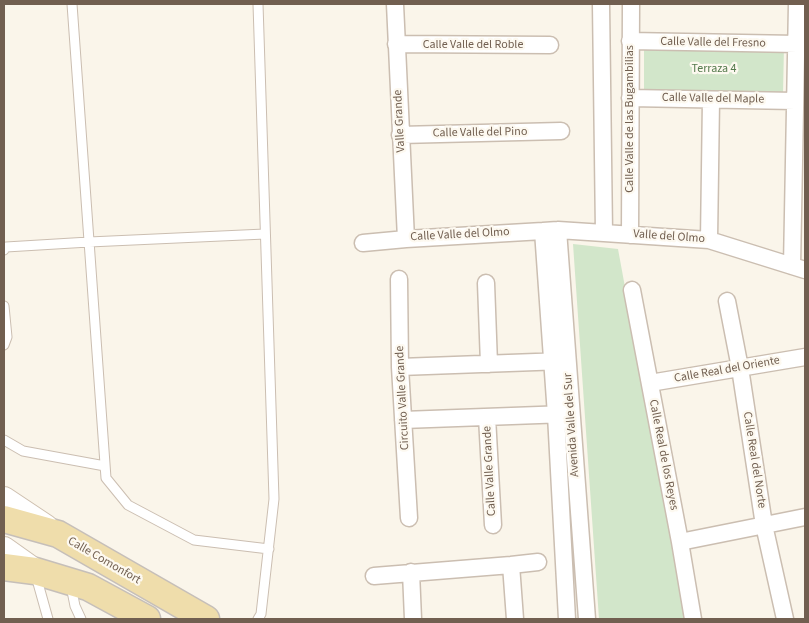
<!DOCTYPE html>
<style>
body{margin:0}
#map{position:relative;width:809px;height:623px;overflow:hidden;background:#faf5ea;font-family:"Source Sans 3",sans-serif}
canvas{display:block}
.frame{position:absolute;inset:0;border:5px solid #715f50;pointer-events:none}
</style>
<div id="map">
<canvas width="809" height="623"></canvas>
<div class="frame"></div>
</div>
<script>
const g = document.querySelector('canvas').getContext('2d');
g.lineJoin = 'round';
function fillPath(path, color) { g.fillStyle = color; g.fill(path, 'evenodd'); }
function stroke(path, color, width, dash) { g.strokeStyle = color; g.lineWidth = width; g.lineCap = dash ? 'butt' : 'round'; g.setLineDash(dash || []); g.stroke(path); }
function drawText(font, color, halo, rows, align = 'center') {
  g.font = font + ' "Source Sans 3",sans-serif'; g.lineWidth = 4.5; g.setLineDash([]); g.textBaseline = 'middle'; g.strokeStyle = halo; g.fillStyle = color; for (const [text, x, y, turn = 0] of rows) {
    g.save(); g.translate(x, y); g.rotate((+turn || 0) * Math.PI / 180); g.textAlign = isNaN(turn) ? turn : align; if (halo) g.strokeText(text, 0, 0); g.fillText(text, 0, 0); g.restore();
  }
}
fillPath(new Path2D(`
 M644,44L784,46L783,94L644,92Z
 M573,244L618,249L686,619H599Z`), '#d2e6ca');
const lane = new Path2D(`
 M72,4L106,478L128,505L194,540L269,549
 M258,4L274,499L261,614L258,619
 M4,250L6,247L89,242L265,234
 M4,306L7,337L4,345
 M4,440L23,451L105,466
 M36,576L48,619
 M71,586L75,606L81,619`);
const street = new Path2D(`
 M395,4L406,239
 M601,4L604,233
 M630,41L797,44
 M396,44L550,45
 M630,98L795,101
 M400,135L561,131
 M558,230L587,619
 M543,231L556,415L567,619
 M630,235L631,4
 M709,240L711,100
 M363,243L406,239L543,231L558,230L604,233L709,240L805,270
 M792,266L797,4
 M399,279L400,367L409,518
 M486,283L489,364
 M632,290L680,542L693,619
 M727,301L740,368L764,525L785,619
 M400,367L563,361
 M650,383L805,357
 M487,417L493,525
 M403,420L566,414
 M680,542L805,517
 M511,565L515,619
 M411,572L413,619
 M374,576L511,565L538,562`);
const secondary = new Path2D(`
 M4,499L46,527
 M4,549L35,571`);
const primary = new Path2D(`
 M4,519L58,534L206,619
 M4,567L35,571L88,587L147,619`);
stroke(lane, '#cbbeb1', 11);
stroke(street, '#cbbeb1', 19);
stroke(secondary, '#cdbfaf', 26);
stroke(primary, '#c6bfb9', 29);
stroke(lane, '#fff', 9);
stroke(street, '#fff', 16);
stroke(secondary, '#fff', 24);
stroke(primary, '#efddab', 26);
drawText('12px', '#715f50', '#fdf9f0', [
 ["Calle Valle del Fresno",713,43,1],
 ["Calle Valle del Roble",473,45],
 ["Calle Valle del Maple",713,99,1],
 ["Calle Valle de las Bugambilias",630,119,-90],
 ["Valle Grande",400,121,-93],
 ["Calle Valle del Pino",480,133,-1],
 ["Calle Valle del Olmo",460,235,-3],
 ["Valle del Olmo",669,237,4],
 ["Calle Real del Oriente",727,370,-10],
 ["Circuito Valle Grande",403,398,-93],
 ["Avenida Valle del Sur",572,425,-94],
 ["Calle Real de los Reyes",663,455,79],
 ["Calle Real del Norte",754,460,81],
 ["Calle Valle Grande",490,471,-93],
 ["Calle Comonfort",104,561,30]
]);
drawText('12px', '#557a4d', '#fdf9f0', [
 ["Terraza 4",714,69]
]);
</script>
